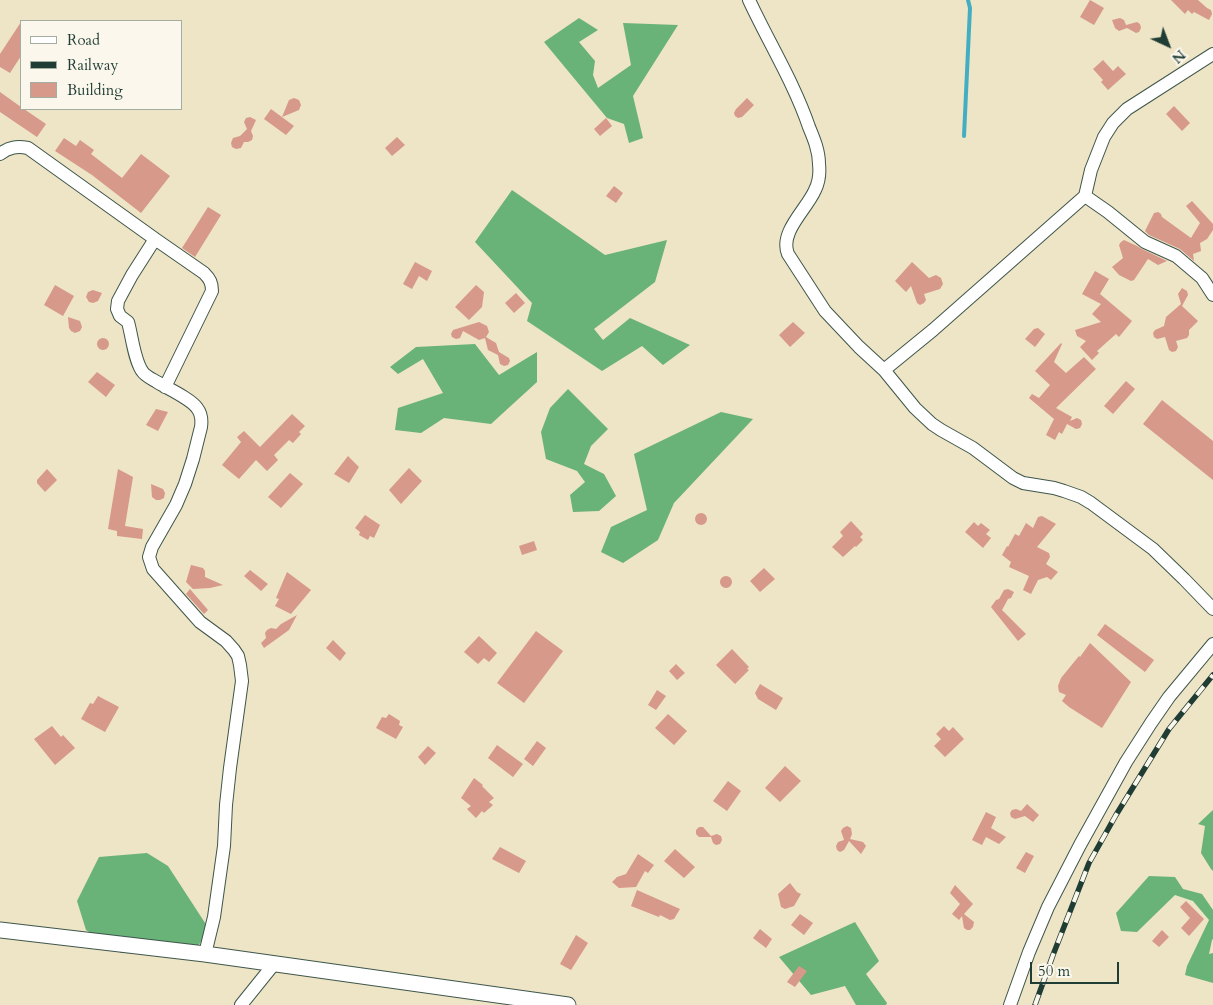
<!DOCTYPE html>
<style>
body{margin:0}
#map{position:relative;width:1213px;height:1005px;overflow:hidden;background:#eee4c6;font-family:Cardo,serif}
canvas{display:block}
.legend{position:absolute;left:20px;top:20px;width:162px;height:90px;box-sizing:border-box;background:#fbf7ec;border:1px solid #a3ada2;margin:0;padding:6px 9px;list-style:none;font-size:15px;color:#1f3d34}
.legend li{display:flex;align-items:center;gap:10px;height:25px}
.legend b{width:25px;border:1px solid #a3ada2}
.north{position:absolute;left:1143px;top:20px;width:50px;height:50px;-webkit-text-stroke:4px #fbf7ec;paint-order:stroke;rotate:137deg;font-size:14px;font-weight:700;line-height:20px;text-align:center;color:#1f3d34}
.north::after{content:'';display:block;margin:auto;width:18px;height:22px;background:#1f3d34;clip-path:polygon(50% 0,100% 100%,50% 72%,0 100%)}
.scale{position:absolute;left:1030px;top:962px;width:89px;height:22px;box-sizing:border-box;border:2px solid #1f3d34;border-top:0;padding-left:6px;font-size:15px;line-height:18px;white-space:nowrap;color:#1f3d34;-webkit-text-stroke:4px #fbf7ec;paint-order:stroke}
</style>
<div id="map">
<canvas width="1213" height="1005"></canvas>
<ul class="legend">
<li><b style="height:6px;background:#fff"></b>Road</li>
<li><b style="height:6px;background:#1f3d34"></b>Railway</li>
<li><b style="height:14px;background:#d79989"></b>Building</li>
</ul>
<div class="north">N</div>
<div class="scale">50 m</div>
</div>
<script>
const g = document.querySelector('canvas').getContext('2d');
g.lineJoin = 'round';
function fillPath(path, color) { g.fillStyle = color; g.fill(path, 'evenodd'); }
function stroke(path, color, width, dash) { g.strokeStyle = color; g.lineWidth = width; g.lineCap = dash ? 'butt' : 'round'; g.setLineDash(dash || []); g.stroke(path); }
fillPath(new Path2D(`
 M579,18L598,30L579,42L595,61L593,75L598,88L631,65L623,23L678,25L633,96L643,138L629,143L624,124L607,118L544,42Z
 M512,190L605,255L667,240L655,282L594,329L603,340L630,318L690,345L663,365L642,346L602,371L527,321L532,303L475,242Z
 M475,344L499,375L537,352V382L491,424L444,418L421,433L395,430L398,408L443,393L423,359L398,374L390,367L416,347Z
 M568,389L608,429L591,446L584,464L604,474L616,496L599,511L573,512L570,495L585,482L577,471L546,459L541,432L550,408Z
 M721,412L753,419L674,503L658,540L623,563L601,552L611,527L647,510L634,454Z
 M1213,810V871L1211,869L1201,853L1205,826L1198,824Z
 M147,853L168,866L209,929L193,954L121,953L86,930L77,901L99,857Z
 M1149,876L1175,877L1183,889L1202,894L1213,910V939L1212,940L1209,954L1213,953V983L1185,975L1187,966L1209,920L1193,901L1175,895L1137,932L1121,931L1116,913Z
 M855,922L879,961L866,974L887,1003L886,1005H856L845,986L811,995L779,957Z`), '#69b278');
stroke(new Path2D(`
 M964,136L970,8L968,0`), '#43aec2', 4);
fillPath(new Path2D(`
 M1090,0L1104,8L1094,25L1080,17Z
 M1171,0H1198L1207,8L1211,10L1212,14L1209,20L1194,12L1192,14L1188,10L1185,14Z
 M1120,18L1124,20L1126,25L1137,22L1140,24L1141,28L1139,32L1136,33L1127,28L1119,31L1115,28L1112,20Z
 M21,22V56L10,73L0,67V54Z
 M1103,60L1113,71L1118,66L1126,74L1108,90L1101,82L1103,80L1093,69Z
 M0,92L21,107V109H24L46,124L37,137L0,112Z
 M294,98L299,100L301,105L299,110L282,117L289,100Z
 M747,98L754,105L742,117L738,118L735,116L734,113L736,109Z
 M1174,106L1190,123L1182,131L1166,114Z
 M271,109L294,126L286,135L264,119Z
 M250,117L256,120L251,131L253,136L252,140L248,142H244L241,148L236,149L232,147L231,143L233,138L240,136L247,129L244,122L246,118Z
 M606,118L612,126L600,136L594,129Z
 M397,137L405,145L392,156L385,148Z
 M64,138L76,146L80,140L94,150L91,154L122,178L141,154L170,176L141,213L92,175L55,151Z
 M614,186L623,193L616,203L606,196Z
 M1192,201L1213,224V230L1207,239L1200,243L1201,251L1193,254L1194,261L1180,249L1149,235L1145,231L1154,213L1158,212L1161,214L1162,217L1191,238L1200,223L1186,206Z
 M208,207L221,215L195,257L182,248Z
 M1124,240L1137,246L1142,249L1167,261L1158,265L1148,259L1134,280L1131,281L1119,275L1112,267L1123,258L1119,245L1121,242Z
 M415,262L432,271L427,281L419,276L412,289L403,284Z
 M912,262L929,278L936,275L941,278L943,284L940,289L924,294L926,300L924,303L920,305L917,303L911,286L906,292L895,281Z
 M1095,271L1109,279L1100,294L1132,321L1119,337L1116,334L1097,351L1099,353L1092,360L1080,347L1086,341L1077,336L1075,330L1101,322L1092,314L1101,304L1082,294Z
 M55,285L74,296L63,316L44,305Z
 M476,285L484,292L482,307L469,320L455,307Z
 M1182,288L1187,291L1188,295L1182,306L1198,321L1189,330V335L1187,338L1176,341L1178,347L1176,351L1172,352L1169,350L1165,337L1157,339L1154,337L1153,333L1155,330L1164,326L1166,317L1181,304L1178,294Z
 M93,290L102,293L98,301L93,303L89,302L86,297L88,292Z
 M516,293L525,303L514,313L505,303Z
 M68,317L80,321L82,327L80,331L75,333L71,331L69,328Z
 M479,322L487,326L489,332L486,337L496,343L499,352L509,358L510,361L508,365L504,366L500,364L498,355L488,350L485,338L479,340L463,331L460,338L456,339L452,337L451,334L453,330Z
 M793,322L805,333L790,347L779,335Z
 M1038,328L1045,334L1035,347L1025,339L1034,329Z
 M97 344a6 6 0 1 1 12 0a6 6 0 1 1-12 0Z
 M1061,343L1062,344L1054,362L1066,373L1084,357L1096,369L1056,408L1072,417L1070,421L1077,418L1081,420L1082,424L1080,428L1076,429L1067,424L1062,434L1059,432L1055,440L1046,435L1054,419L1029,398L1032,394L1039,398L1050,385L1035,371Z
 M97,372L115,385L106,397L88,382Z
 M1126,381L1135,389L1113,414L1104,406Z
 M1162,400L1213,441V480L1143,424Z
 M156,409L168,412L158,431L146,425Z
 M292,414L305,426L299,432L301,434L293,443L289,440L274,455L278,460L267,471L256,460L239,479L222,465L241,442L237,437L244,431L260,447Z
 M348,456L359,467L349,483L334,474Z
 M409,468L422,481L401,504L389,490Z
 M47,469L57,480L45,492L37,483V480Z
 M118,469L133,477L125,526L143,529L142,539L117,536V531L108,529Z
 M290,473L303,484L281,508L268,497Z
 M151,484L163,489L165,493L164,498L160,500H156L152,497Z
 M695 519a6 6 0 1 1 12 0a6 6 0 1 1-12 0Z
 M365,515L380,525L374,538L370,536L368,540L359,535L360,532L355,528Z
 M1042,516L1056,524L1037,547L1049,553L1050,557L1046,564L1058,572L1051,580L1047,577L1038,580L1031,594L1023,590L1029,576L1009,567L1011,562L1002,555L1007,546L1008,547L1015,534L1019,536L1026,523L1033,528L1038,517Z
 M851,521L863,534L860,537L863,540L856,547L855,546L843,557L832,547L843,536L840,532Z
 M974,522L978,526L981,523L990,530L986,534L991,538L983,548L965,532Z
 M534,541L537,550L522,555L519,546Z
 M191,565L203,568L205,571V577L223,585L210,588L193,589L186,582Z
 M764,568L775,579L760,592L750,581Z
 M250,570L268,584L261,591L244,576Z
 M287,572L311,590L291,614L275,606L279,599L276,598Z
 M720 582a6 6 0 1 1 12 0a6 6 0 1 1-12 0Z
 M190,589L208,610L204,614L186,594Z
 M1008,589L1014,592L1011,598L1008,599L1002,610L1026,634L1018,641L991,607L996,600L999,599L1004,590Z
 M297,615L289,630L264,648L261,643L266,638L265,633L267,630L271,628L276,629L281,624Z
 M1105,624L1154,660L1145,672L1097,635Z
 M536,631L563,651L524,703L497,683Z
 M479,636L497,653L489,662L484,658L478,664L464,652Z
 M333,640L346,653L340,661L326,648Z
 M1090,643L1131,682L1102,728L1069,707L1062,701L1066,695L1059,692L1058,686L1061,678L1079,656L1080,657Z
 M732,649L749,667L747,669L749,670L735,684L716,665Z
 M676,664L685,673L677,680L669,671Z
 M760,684L783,698L776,710L758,699L755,693Z
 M657,690L666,696L656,710L648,705Z
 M98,696L119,707L105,732L81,719L90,703L93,704Z
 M389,714L400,721L399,725L403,727L396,739L376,728L382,717L386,718Z
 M668,714L687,731L674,745L655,728Z
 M52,726L61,737L63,735L75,748L55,765L34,739Z
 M944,726L949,731L953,727L964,739L945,757L934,746L941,739L936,734Z
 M537,741L546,748L533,766L524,759Z
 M497,745L523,764L513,777L488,758Z
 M428,746L436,753L425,765L418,757Z
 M785,766L801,781L780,802L765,788Z
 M474,778L483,785L482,786L494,798L489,802L493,805L484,813L482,811L476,818L467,809L471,806L461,798Z
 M728,781L741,791L727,811L713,801Z
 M1027,804L1039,815L1033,822L1025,816L1015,819L1011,817L1010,813L1012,810L1016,809L1021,811Z
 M986,812L996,817L991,828L1006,837L999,844L986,837L982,845L972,840Z
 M847,826L851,828L852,834L850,839L863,842L866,846L861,854L849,841L844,850L840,852L837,850L836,846L838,842L844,840L841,831L843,828Z
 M699,827H703L711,836L717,834L721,836L722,840L720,844L716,845L713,843L711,837H699L696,834V830Z
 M500,847L526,861L519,873L492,859Z
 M675,849L695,867L684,878L664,861Z
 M1026,852L1034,856L1025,873L1016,868Z
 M638,854L654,865L648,873L645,871L636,887L619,888L612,882L617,877L626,874Z
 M790,883L797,892L801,894L794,906L785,909L781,907L778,894Z
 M955,885L973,904L964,914L974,922L973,927L970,930H967L964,928L962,916L959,920L952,914L960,904L950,893Z
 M637,890L680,909L674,919L670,920L660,915L659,917L631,906Z
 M1186,901L1204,919L1189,936L1181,928L1190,918L1180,907Z
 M800,914L813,923L804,935L791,925Z
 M760,929L772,939L766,948L753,938Z
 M1162,930L1169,937L1159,947L1152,941Z
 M576,935L588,943L571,970L560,964Z
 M799,966L807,971L795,987L787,982Z`), '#d79989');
const minor = new Path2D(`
 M749,0C769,43 794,83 809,127C814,139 819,151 819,164C820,173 819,182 815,190C807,209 779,232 788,254L825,311L859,347L884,370L915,408L932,424L941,430L973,448L1013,478L1023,483L1054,488L1064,491L1081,497L1091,503L1153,549L1184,579L1213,609
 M0,154C9,147 17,146 28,148L155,239L132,275L118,301L117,309L120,316L128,322C132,336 134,359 142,371C145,376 152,379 157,382C167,388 191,399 197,408C201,413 202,420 201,427L193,459L185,484L176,505L152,547L149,557L153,569L200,622L226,641L234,650L238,656L240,665L242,681L230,768L226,805L224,846L214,917L205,954
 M1085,196L1108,212L1145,242L1176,256L1202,278L1213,295
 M155,239L204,273C210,279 212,283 212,291L165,387
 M884,370L933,330L1085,196L1091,170L1104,137L1113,123L1127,109L1213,54
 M241,1005L274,964
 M1010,1005L1029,952L1048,907L1080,845L1126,762L1151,723L1169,697L1213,644`);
const tertiary = new Path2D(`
 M0,930L205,954L568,1005`);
stroke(minor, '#3e564a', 14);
stroke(tertiary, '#3e564a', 17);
stroke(minor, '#fff', 12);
stroke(tertiary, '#fff', 15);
const rail = new Path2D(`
 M1035,1005L1053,955L1089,863L1116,815L1169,729L1213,675`);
stroke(rail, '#1f3d34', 5.5);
stroke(rail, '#fbf7ec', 4, [11]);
</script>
